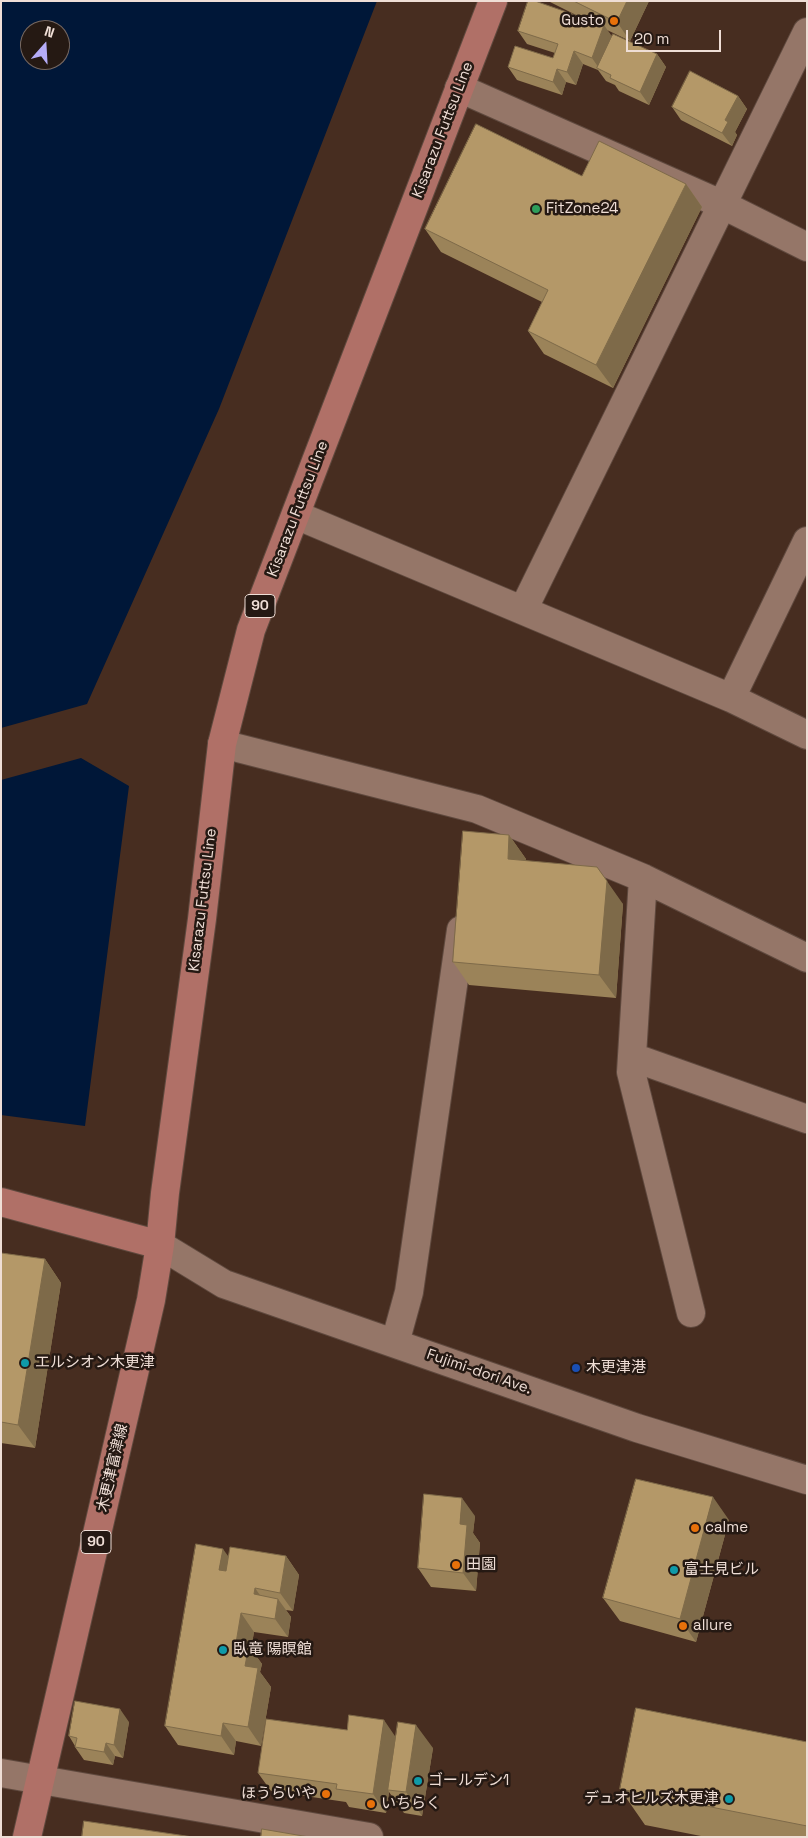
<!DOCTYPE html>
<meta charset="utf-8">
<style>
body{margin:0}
#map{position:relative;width:808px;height:1838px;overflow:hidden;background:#472d20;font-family:"Space Grotesk",sans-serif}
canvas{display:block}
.frame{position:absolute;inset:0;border:2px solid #efded6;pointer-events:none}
.north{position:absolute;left:20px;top:20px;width:50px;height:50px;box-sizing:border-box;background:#251913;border:1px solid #766861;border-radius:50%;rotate:19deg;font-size:14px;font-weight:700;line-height:20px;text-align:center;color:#efded6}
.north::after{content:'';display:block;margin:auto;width:18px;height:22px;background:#b5acf8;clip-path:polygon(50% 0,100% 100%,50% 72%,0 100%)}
.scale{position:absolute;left:626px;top:30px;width:95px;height:22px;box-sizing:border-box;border:2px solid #efded6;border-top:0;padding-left:6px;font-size:15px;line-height:18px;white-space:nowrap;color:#efded6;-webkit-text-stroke:4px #251913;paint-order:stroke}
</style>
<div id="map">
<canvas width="808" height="1838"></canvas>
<div class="frame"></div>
<div class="north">N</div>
<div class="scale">20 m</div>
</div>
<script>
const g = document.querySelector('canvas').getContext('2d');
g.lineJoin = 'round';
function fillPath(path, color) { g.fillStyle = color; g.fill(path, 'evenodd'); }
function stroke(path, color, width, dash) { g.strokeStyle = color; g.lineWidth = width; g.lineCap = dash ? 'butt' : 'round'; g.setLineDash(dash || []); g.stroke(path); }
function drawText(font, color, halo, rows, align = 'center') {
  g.font = font + ' "Space Grotesk","Noto Sans JP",sans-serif'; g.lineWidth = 5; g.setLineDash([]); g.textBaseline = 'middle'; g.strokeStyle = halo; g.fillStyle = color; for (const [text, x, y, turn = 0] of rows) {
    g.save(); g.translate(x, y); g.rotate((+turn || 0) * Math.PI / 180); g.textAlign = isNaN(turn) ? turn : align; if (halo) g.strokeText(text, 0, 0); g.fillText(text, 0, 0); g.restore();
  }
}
fillPath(new Path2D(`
 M1,1H377L219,409L87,704L1,728ZM30,30H60V60H30Z
 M81,758L129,786L85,1126L1,1115V780Z`), '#001738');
const minor = new Path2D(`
 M459,88L721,204L807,247
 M296,515L731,698L807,735
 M523,610L807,32
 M731,698L807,541
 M222,744L477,809L643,878L807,958
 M643,878L631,1072L691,1313
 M632,1057L807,1119
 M160,1245L224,1284L637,1428L807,1480
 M395,1343L409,1292L461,930
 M1,1773L369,1837`);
const major = new Path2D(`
 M1,1202L160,1245
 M27,1837L151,1300L160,1245L165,1193L202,919L222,744L251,630L493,1`);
stroke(minor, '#5f493e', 30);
stroke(major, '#5f493e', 30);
stroke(minor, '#957668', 28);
stroke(major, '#b07067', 28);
fillPath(new Path2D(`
 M548,1H649L630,41L607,30L612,37L657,54L666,67L649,105L619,91L615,85L606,81L598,70L583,64L576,85L566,82L562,95L517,80L508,67L553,58L555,53L527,44L518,31L580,17Z
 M738,96L747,109L735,132L737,135L732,146L681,120L672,107Z
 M582,176L686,184L702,207L613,388L544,354L528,331L542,302L441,252L425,229Z
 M509,835L526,859L525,861L623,904L616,998L469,985L453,962Z
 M1,1253L45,1259L61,1283L35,1448L1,1443Z
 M475,1516L473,1533L480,1543L476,1591L431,1587L418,1568Z
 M729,1520L696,1642L620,1621L603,1598Z
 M286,1556L299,1575L293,1611L286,1610L291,1617L288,1637L254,1632L251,1649L262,1664L260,1672L271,1687L261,1746L236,1741L234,1755L178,1745L165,1726L228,1557Z
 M129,1722L123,1758L115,1756L113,1765L84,1760L75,1747V1746L69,1736Z
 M396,1738L433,1748L422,1816L404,1813L389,1792L386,1813L349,1807L346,1802L271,1791L258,1773Z
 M807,1742V1837H706L645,1825L620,1789Z`), '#9b8359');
fillPath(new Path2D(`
 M627,1H649L630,41L617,22Z
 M604,25L613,38L601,71L592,58Z
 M574,51L583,64L576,85L567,72Z
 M657,54L666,67L649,105L640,92Z
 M557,69L566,82L562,95L553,82Z
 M738,96L747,109L735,132L737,135L732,146L722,133L725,120Z
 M686,184L702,207L613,388L596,365Z
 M509,835L526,859L524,883L508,859Z
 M597,867L623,904L616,998L599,975Z
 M45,1259L61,1283L35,1448L18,1425Z
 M713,1497L729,1520L696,1642L680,1619Z
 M462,1498L475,1516L473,1533L480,1543L476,1591L463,1573L460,1524Z
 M223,1549L236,1567L232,1589L219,1570Z
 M286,1556L299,1575L293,1611L280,1593Z
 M255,1588L268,1607L254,1594Z
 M278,1599L291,1617L288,1637L275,1619Z
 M241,1613L254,1632L251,1649L262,1664L260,1672L271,1687L261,1746L248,1727L245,1666L236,1643Z
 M120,1709L129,1722L123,1758L114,1745Z
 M384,1720L397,1739L388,1790L389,1792L386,1813L373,1794Z
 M223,1723L236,1741L234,1755L221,1736Z
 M416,1725L433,1748L422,1816L406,1792Z
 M106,1743L115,1756L113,1765L104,1752Z`), '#7e6a49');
const building = new Path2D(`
 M528,1H535L604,25L592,58L574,51L567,72L557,69L553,82L508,67L515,46L553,58L558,44L518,31Z
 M574,1H627L617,22Z
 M613,34L657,54L640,92L610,78L611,75L597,68Z
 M690,71L738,96L725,120L728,122L722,133L672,107Z
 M476,124L582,176L599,141L686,184L596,365L528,331L548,290L425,229Z
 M463,831L509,835L508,859L597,867L607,881L599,975L453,962Z
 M1,1253L45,1259L18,1425L1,1422Z
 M636,1479L713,1497L680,1619L603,1598Z
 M424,1494L462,1498L460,1524L467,1525L463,1573L418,1568Z
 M196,1544L223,1549L219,1570L226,1571L230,1547L286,1556L280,1593L255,1588L254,1594L278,1599L275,1619L241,1613L236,1643L249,1645L245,1666L258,1668L248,1727L223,1723L221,1736L165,1726Z
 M75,1701L120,1709L114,1745L106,1743L104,1752L75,1747L77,1738L69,1736Z
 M636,1708L807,1742V1826L620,1789Z
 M349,1715L384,1720L373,1794L336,1789L337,1784L258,1773L266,1719L347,1730Z
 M398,1722L416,1725L406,1792L388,1790Z
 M84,1821L193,1837H82Z
 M262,1829L309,1837H261Z`);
fillPath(building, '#b49868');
stroke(building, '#7e6a49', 1);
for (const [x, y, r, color] of [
 [614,21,5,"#e8710a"],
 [536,209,5,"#2e9e5b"],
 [25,1363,5,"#0f9aa8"],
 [576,1368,5,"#1a4fb4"],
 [695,1528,5,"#e8710a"],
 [456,1565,5,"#e8710a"],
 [674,1570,5,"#0f9aa8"],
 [683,1626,5,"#e8710a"],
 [223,1650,5,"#0f9aa8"],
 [418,1781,5,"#0f9aa8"],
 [326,1794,5,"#e8710a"],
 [729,1799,5,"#0f9aa8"],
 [371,1804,5,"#e8710a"]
]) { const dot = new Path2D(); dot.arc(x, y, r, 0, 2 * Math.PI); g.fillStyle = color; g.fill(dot); stroke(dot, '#251913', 2); }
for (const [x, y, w] of [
 [260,606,30],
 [96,1542,30]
]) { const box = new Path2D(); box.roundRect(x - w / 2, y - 11.5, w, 23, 4); g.fillStyle = '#251913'; g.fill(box); stroke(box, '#efded6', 1); }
drawText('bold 14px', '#efded6', null, [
 ["90",260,606],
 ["90",96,1542]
]);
drawText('15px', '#efded6', '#251913', [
 ["Gusto",604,21,"right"],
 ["FitZone24",546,209],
 ["エルシオン木更津",35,1363],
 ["木更津港",586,1368],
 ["calme",705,1528],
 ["田園",466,1565],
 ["富士見ビル",684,1570],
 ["allure",693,1626],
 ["臥竜 陽瞑館",233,1650],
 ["ゴールデン1",428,1781],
 ["ほうらいや",316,1794,"right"],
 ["デュオヒルズ木更津",719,1799,"right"],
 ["いちらく",381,1804]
], 'left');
drawText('15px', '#efded6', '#251913', [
 ["Kisarazu Futtsu Line",443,130,-69],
 ["Kisarazu Futtsu Line",298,509,-69],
 ["Kisarazu Futtsu Line",203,900,-83],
 ["Fujimi-dori Ave.",479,1372,19],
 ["木更津富津線",113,1468,-77]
]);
</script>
